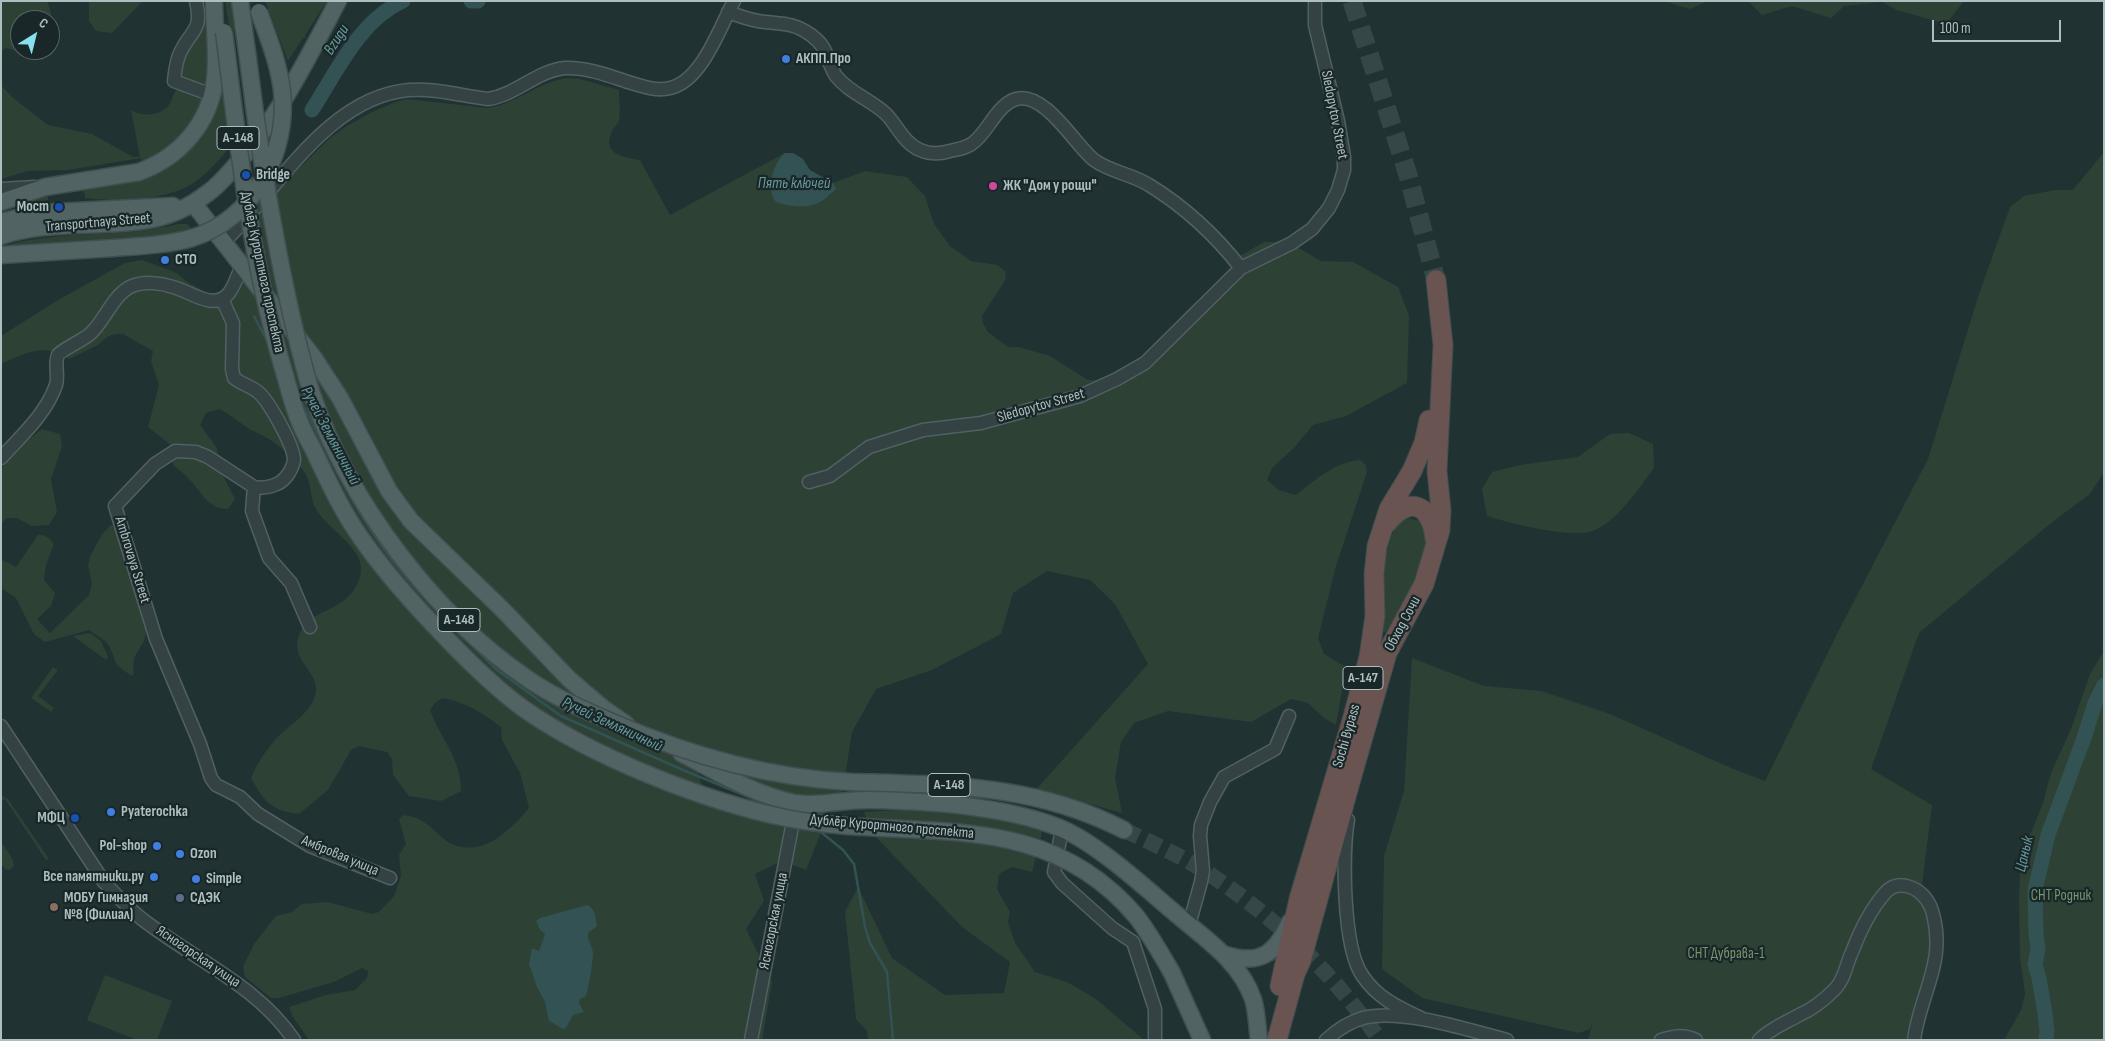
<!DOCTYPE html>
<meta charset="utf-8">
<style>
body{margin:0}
#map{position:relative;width:2105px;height:1041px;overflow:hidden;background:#213233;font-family:"Sofia Sans Condensed",sans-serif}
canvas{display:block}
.frame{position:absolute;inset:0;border:2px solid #aebfc1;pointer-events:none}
.north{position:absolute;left:10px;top:10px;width:50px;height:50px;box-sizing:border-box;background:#192728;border:1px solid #556465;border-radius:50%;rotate:36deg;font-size:14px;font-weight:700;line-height:20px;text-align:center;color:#aebfc1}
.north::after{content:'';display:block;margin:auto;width:18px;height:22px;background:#87e1ed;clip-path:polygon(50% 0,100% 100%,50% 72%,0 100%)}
.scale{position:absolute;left:1932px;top:20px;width:129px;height:22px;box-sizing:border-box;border:2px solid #aebfc1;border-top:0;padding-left:6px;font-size:15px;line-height:18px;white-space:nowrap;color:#aebfc1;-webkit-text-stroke:4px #192728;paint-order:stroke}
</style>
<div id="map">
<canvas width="2105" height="1041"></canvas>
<div class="frame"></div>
<div class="north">С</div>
<div class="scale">100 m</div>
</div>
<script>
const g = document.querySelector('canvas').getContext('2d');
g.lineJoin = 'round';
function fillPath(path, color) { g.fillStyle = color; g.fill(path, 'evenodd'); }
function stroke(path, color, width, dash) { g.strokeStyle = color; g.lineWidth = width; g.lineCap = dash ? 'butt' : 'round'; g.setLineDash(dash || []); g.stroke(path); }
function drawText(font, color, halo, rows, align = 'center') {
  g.font = font + ' "Sofia Sans Condensed",sans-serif'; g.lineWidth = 4.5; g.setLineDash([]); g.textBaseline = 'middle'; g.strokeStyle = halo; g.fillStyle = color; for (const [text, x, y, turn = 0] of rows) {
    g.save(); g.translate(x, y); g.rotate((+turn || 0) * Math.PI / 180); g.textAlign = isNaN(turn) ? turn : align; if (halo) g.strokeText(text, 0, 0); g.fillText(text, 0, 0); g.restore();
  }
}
fillPath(new Path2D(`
 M1,1H47C51,9 55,27 50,35V20H20V50H31L23,53L6,48L1,51Z
 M89,1H143L112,33L96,31L89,21Z
 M192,1H201L209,35L205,108L169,150L142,162L141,158L68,170L28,171L1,179V85L12,97L48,125L92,134L133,157H140L131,110C142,117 160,116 169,105C173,99 172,92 180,88L178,73L191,43H195Z
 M225,1H235L238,30L230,31Z
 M265,1H327L305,35L306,37L303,38L288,61Z
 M1664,1H1708L1690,9Z
 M1748,1H1964L1946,24L1897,10L1882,2L1844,6L1831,18L1792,6L1762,15Z
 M568,78L580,79L619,90C619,99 621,113 619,121C617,125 613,128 612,131C601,155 624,157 640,160L670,215L785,153C800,153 802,162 811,171C817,177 826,180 833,183L865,171L907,177L925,196L934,224L950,246L971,261L997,265L1005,271L1006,279L982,316L983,323L988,332L1008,347H1019L1050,356L1088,380H1103L1150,353L1207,299L1238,257L1264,242H1281L1297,247L1321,261L1353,262L1398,287L1409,316L1407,383L1346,416L1313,425L1293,449L1272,468L1267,480L1279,490L1296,495C1315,480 1335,462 1360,460L1366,465L1367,472L1336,566L1318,638L1324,654L1346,667L1336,725L1324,718L1308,703L1291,699L1251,722L1168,711L1134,723L1121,742L1115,778L1122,813L1075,800L1033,793L1148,664L1115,604L1090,580L1047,571L1013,593L1001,634L932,670L876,689L852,732L843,789L829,812L806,870L782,861L755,874L764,901L746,929L772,982L762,1040H309L293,1017L289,1007L326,995L355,990L367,978L368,971L362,968L334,982L279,998H271L245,977L243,967L254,944L276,916L292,912L302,904L328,902L372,914L379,912L394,896L401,876L399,855L406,844L399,819L404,815C409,816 415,817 419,819C432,825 441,840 454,845C485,856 510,830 529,808L520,773L502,740L501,727C483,713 465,702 442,698L435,703L430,710C440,738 462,760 461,791L441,801L409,796L393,775L392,759L387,752L359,746L351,750L328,790L299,814C271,811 264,801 251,778C257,763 265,752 275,740C288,725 313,713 316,691C318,669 285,658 302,629C315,607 349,612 360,577C368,550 330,531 317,511C310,501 312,486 306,475C302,467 293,458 286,452C276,442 264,436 251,430C241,424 231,415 220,409L206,413L200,425L217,448L219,468L235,499L228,509C208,509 203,494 191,481C186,475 179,470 173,465L171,445L148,427L159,385L151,361L153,351L123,334H115L107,337L98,345L69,359C45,342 25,353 1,364V336L58,300L125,263L142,260L177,273L186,281L207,293L223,292L236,273L238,262L245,252C241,230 269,196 283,179H288L330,138L347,126L372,112L396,102L406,99L488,108C517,104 539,81 568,78ZM697,770L754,797L735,813L707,800Z
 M222,88L233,143C221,158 210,171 195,182C167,201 117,202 85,198L84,191L48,194V200L1,211V204L186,153L207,126L217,106Z
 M2104,152V472L2090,494L2051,523L1919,633L1871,769L1932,805L1921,893L1937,934L1915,1031L1905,1040H1588L1593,1022L1590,1029L1579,1033L1422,998L1382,969L1384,856L1404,791L1412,658L1484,686L1541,691L1610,714L1731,768L1765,781L1838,632L1928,459L1978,297L2010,207L2024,196L2055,190H2073Z
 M178,224H187L193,230L179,234L4,252V246C60,229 121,239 178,224Z
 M42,429L60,434L62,446L51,479L57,512L49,525L32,526L17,518H6L1,525V467L27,441Z
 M1629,433L1653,444L1654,468C1639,488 1617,522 1593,531C1571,539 1509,523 1487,516L1482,489L1492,472L1520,465L1578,457L1610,434Z
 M1407,518L1420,521L1426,535L1424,561L1408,598L1385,633L1382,631V621L1385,619C1384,594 1379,529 1407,518Z
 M111,525L119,530L123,553L135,582L147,627L144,641L134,658L133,676C108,663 119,659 106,642C102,638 94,634 89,630L45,642L34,634L16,598L1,588V559L16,567L38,535C46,535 49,537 54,544L46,565L44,580L55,593L51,606L37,619L50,633L89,595L92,583L88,565L90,557L102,534Z
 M90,633L101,641L108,657L106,660L73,636Z
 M2104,651V1040H2004L2021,1010L2025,994L2020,957L2019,896L2021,858L2043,803L2051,773L2071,729L2090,674Z
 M53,667L58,670L38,696L54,708L51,712L31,698Z
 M2,796L8,799L49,859L46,860L5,799L1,801Z
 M961,806L1043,828L1032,872L1012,867L999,874L997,889L1010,912L1008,922L1015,943L1035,972L1067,982L1096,999L1144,1040H868L867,1031L856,1019L845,912L858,887L892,958L945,995L1004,993L1010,962L962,927L874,835L864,812Z
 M3,844L13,860L14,866L10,870L5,869L1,864V845Z
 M105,975L172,1001L157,1040H137L87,1020Z`), '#2d4135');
fillPath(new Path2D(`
 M785,153H793L803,159L810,170L833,183L836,189C831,193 826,199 820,202C808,209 787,207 775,201C766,188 773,163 785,153Z
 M587,905C596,909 595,917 597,926L588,933C587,941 592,945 593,952C593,962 589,986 586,996L580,999L579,1003L584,1012L573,1015L566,1028L563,1029L549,1021L545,1002L537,987L529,964L532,948L539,951L545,934L540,930L536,921L540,918Z`), '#325254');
stroke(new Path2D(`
 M254,316L269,345
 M300,400L324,446
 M342,480C364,524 397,572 433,606
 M467,640L497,670L561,716L683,770L768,805L778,807
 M817,829L843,850L854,864L865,927L870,943L887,972L893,1040`), '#325254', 2.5);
stroke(new Path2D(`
 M471,1H478
 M312,110C337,71 360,20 403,1
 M2046,1040L2047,1031L2045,1013L2039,978L2035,964L2038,949L2036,933L2035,890L2048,835L2084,738L2095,703L2104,685`), '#325254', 15);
stroke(new Path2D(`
 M1124,830C1156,845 1189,859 1218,880C1282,923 1335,977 1380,1040`), '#364748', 16, [16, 8]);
stroke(new Path2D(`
 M1352,1L1408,175L1436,280`), '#364748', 19, [19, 9]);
const minor = new Path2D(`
 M196,1C203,32 191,29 180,53C176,61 175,72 174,81L212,95
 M728,12C740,16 752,21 765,22C783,24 794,23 811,35C830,49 825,59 836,76C849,93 872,100 887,115C898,127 904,143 920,150C929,154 940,154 950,151C958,149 968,148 974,142C989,130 997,105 1016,99C1045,91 1075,145 1094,160C1110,172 1132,174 1149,185C1185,207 1215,235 1241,268L1292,243L1312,229L1329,208L1338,190L1344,170V157L1338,121L1315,25V1
 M1,189L35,187
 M224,242C277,191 327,97 409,90C435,88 462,96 488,99C516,95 536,71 565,68C585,67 607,75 625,81C638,85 656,92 670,88C702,81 720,27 734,1
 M222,299L233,323L232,369L234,378C241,384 251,386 258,392C269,401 294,446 294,460C293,467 290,472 286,477C279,486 264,489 254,487
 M1,458C21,436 46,414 56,385C59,376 54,363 58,355C60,351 83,340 90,334C105,321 113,294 132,286C144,281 161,283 173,287C190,291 214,312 229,293C235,285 238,274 242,265
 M809,482L830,476L869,447L923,430L981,423L1080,396L1117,379L1145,363L1241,268
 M310,627L291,583L269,558L252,511L254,487L208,457L196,452L175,451L155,464L115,506L156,639L200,744L211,778L216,785L240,797L258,814L310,846L390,878
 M1,726L104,882C116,895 128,908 142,919C193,959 257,985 294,1040
 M1348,820C1342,854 1343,947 1362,975C1377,998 1399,1008 1423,1019
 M1062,829L1054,872L1062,883L1112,928L1133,942L1155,1009V1040
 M1189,925L1201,882L1203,871L1200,836L1201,825L1210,802L1224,777L1275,749L1289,716
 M751,1040L795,811
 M1326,1040C1337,1030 1349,1022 1363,1018C1402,1008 1468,1030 1507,1040
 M1661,1040C1674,1036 1684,1034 1696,1040
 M1759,1040C1771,1028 1787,1022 1801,1014C1813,1009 1826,998 1835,989C1845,979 1846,964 1852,952C1860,931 1871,909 1885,893C1892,885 1901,884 1910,887C1922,891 1930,902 1933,914C1946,963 1920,994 1914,1040`);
const major = new Path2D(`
 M240,1L248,59
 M1,202L45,187L139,172C180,157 210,123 215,79C218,53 214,27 214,1
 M193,203L314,358L340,398L389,491L411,521L503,610L569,679L603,708L626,724
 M1,222L37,213L173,206
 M1,236C42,221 97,227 141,221C166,218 189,208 209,192C219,185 228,174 236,165C279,117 308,57 338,1
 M1,255L113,248
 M681,753C717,772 755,795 795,803C820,807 845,799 870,800C929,801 1006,806 1060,828C1098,844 1143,886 1175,913C1204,938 1240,961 1253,999C1257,1011 1257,1027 1259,1040
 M851,782C948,785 1035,784 1124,830
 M1223,954C1259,966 1275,955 1290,922
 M1172,973L1202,1040`);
const highway = new Path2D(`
 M1386,524C1409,495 1431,503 1435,539
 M1280,986L1299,899L1353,717L1369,657L1375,616L1374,574L1377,546L1389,509L1412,471L1424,443L1429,420
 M1277,1040L1295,974L1301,961L1349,786L1387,653L1424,584L1440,530L1441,510L1437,471L1443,345L1436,280`);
stroke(minor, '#516062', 15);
stroke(major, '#404f50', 19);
stroke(highway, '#3e4d4e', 21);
stroke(minor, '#344244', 12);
stroke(major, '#526364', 16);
stroke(highway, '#695451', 19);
const majorBridge = new Path2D(`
 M224,32C238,144 250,256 282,365C287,381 291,399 297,415C301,427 307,438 313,449C327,478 340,508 359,535C384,572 415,606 446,638C470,663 495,688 524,709C593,757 703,801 786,818C913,843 1040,803 1136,916C1150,934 1161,954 1172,973
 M248,59C256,125 266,190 279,256C288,302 298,349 312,394C348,501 435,616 528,679C554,697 584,710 612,722C688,755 768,778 851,782
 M113,248C139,246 167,245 192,238C253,219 289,153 282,91C279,64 268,37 259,12`);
stroke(majorBridge, '#404f50', 19, []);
stroke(majorBridge, '#526364', 16);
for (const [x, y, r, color] of [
 [786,59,5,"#3f7fe0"],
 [246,175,5,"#1a4fb4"],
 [993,186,5,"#d1479c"],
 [59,207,5,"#1a4fb4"],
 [165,260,5,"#3f7fe0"],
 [111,812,5,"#3f7fe0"],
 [75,818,5,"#1a4fb4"],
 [157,846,5,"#3f7fe0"],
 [180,854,5,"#3f7fe0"],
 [154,877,5,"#3f7fe0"],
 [196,879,5,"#3f7fe0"],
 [180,898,5,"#5c6f8a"],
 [54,907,5,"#8d6e63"]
]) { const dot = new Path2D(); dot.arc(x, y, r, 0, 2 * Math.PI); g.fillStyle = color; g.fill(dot); stroke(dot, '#192728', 2); }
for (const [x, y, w] of [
 [238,138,42],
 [459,620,42],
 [1363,678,40],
 [949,785,42]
]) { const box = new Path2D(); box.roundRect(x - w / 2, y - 11.5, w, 23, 4); g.fillStyle = '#192728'; g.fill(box); stroke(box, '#aebfc1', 1); }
drawText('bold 14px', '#aebfc1', null, [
 ["А-148",238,138],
 ["А-148",459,620],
 ["А-147",1363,678],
 ["А-148",949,785]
]);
drawText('bold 15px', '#aebfc1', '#192728', [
 ["АКПП.Про",796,59],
 ["Bridge",256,175],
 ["ЖК \"Дом у рощи\"",1003,186],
 ["Мост",49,207,"right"],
 ["СТО",175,260],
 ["Pyaterochka",121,812],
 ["МФЦ",65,818,"right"],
 ["Pol-shop",147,846,"right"],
 ["Ozon",190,854],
 ["Все памятники.ру",144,877,"right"],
 ["Simple",206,879],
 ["МОБУ Гимназия",64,898],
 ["№8 (Филиал)",64,915],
 ["СДЭК",190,898]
], 'left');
drawText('15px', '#aebfc1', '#192728', [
 ["Sledopytov Street",1334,115,79],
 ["Transportnaya Street",98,223,-5],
 ["Дублёр Курортного проспекта",262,272,78],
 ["Sledopytov Street",1041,406,-16],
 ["Ambrovaya Street",132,560,73],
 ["Обход Сочи",1403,624,-62],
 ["Sochi Bypass",1347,736,-74],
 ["Дублёр Курортного проспекта",892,827,5],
 ["Амбровая улица",340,856,23],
 ["Ясногорская улица",774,921,-79],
 ["Ясногорская улица",198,957,34]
]);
drawText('15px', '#799570', '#192728', [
 ["СНТ Родник",2061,896],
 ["СНТ Дубрава-1",1726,954]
]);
drawText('italic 16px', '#69999d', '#192728', [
 ["Bzugu",337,40,-57],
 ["Пять ключей",794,184],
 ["Ручей Земляничный",330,436,62],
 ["Ручей Земляничный",612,725,25],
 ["Цанык",2025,854,-77]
]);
</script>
